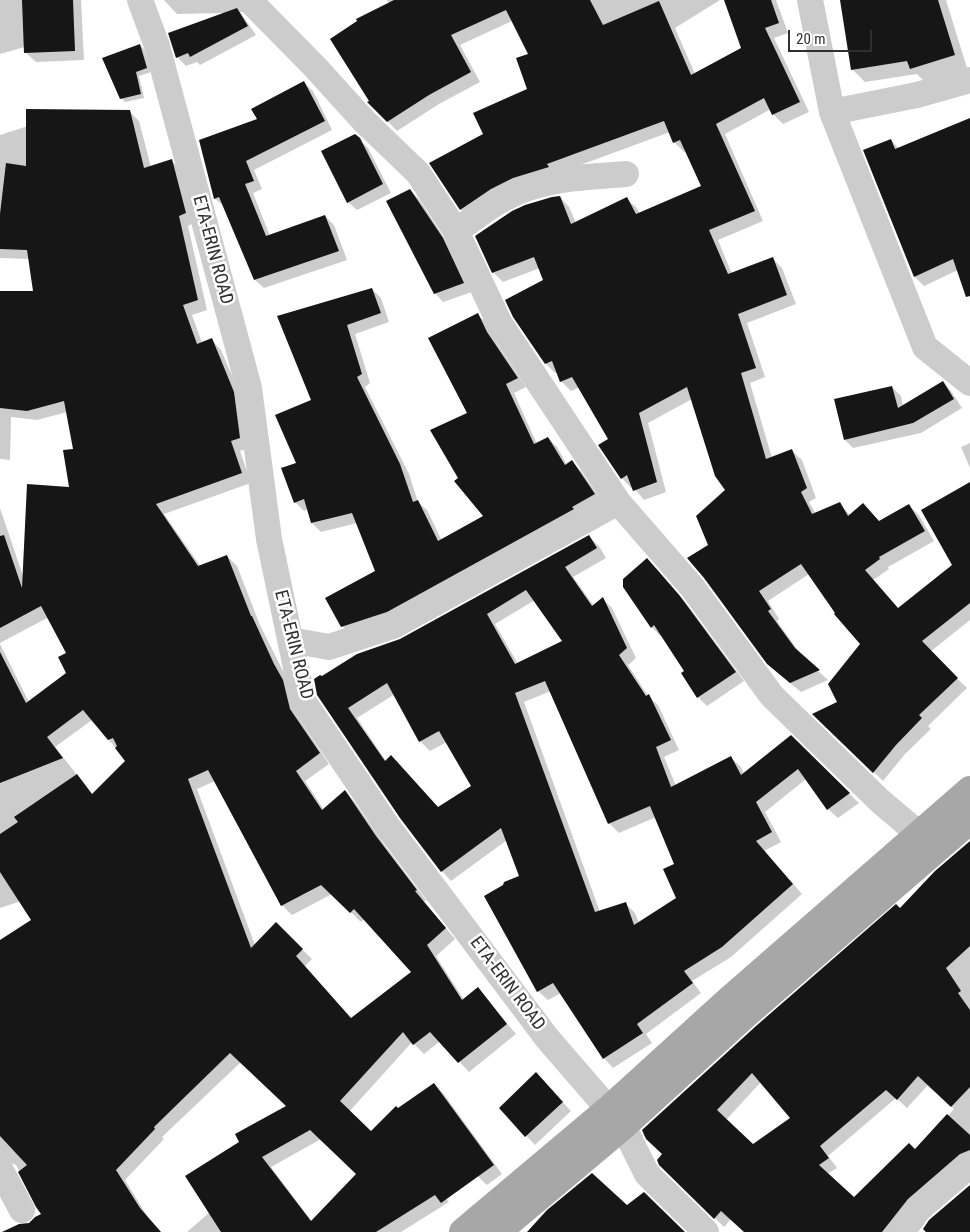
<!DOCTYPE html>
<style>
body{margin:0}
#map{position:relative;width:970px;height:1232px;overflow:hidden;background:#fff;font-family:"Roboto Condensed",sans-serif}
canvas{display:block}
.scale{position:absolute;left:788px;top:30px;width:84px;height:22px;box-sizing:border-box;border:2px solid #2f2f2f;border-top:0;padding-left:6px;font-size:15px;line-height:18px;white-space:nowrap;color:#2f2f2f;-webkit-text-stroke:4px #fff;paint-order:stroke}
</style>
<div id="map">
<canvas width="970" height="1232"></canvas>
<div class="scale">20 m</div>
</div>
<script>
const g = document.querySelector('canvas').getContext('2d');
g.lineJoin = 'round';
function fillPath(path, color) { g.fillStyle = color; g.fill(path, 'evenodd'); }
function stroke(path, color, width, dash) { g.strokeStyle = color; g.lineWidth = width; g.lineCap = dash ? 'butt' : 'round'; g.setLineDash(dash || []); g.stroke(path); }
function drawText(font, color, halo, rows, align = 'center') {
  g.font = font + ' "Roboto Condensed",sans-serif'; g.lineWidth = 5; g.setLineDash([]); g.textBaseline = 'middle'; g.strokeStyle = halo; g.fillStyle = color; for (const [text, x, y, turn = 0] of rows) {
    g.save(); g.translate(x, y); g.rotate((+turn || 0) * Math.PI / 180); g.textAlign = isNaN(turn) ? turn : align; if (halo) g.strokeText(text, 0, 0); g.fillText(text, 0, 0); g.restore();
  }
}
fillPath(new Path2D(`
 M0,0H81L84,60L36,62L26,53L25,47L0,54Z
 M164,0H249L244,12H240L256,35L200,65L197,62L186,66L177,57L225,13L177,14Z
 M387,0H720L675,28L695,74L743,48L731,0H776L788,33L774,38L809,112L783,124L773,114L771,109L725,134L763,221L718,240L732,274L772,258L782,268L796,304L747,323L765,377L750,383L772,458L792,451L802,460L816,498L809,502L816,514L839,503L850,515L880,523L909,506L919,515L934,541L888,567L889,569L873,580L898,609L970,592V620L930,652L967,688L928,726L931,729L905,754L883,781L815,715L839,702L862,644L837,613L809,574L768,601L779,619L777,621L802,656L828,680L801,692L778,673L709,546L727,490L692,399L648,423L666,492L644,500L633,487L631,488L622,478L609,440L580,387L571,391L561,381L558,372L555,373L546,364L545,281L540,268L503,282L493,272L560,197L569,207L576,223L627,199L637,208L640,214L702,187L686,151L684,152L674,142L670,132L556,174L471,219L461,209L485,135L528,90L530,55L512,21L460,45L480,82L439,104L397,131L369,102L389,4Z
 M841,0H946L967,68L924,81L917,74L865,82L852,69Z
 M140,45L144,49L151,72L139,76L144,98L125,102L121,98Z
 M304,83L313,91L332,130L254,170L262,189L253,193L270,236L325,216L334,225L347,260L264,288L255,280L225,207L215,199L201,141L258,120Z
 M129,111L139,121L151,167L172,161L181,170L195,222L188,226L207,310L192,315L202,343L212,340L221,350L244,403L250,447L240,451L251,483L164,514L201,567L227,556L237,566L260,625L293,691L300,720L329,764L305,781L324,810L345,791L354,801L386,847L426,900L424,902L455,939L436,956L464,1000L478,989L516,1034L469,1072L440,1041L424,1054L412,1042L349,1112L371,1133L387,1135L449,1202L401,1232H187L210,1212L241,1142L288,1106L241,1062L162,1137L164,1139L125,1180L149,1219L161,1232H5L29,1225L43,1214L37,1206L16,1165L11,1163L0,1168V941L111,871L0,908V644L29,702L67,673L68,654L49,617L0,643V508L23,576L71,488L74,450L67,412L37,420L11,417L10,460L0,459V293H34L29,259L0,258V135L28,126ZM92,720L127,761L93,795L55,747ZM215,781L282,905L292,915L332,894L361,922L364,919L413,972L351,1019L304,967L312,959L276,924L255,945L197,789ZM321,1139L358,1174L312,1222L271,1167Z
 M970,119V294L958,270L924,286L915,277L891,140L899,149L955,124L957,126Z
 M355,135L368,148L391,193L357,210L348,202Z
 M410,190L419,199L451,248L472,292L443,302L435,293Z
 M372,289L381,298L389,322L355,334L370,383L365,387L409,474L418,502L427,510L442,541L485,516L459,478L468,414L478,315L487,323L496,342L526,387L514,393L537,444L548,438L557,447L567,465L572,462L581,471L603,503L352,635L342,626L376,571L357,523L321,532L312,523L308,509L304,511L295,502L297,464L313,400L278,317Z
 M943,382L951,391L962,408L921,433L853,448L845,440L892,387L901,396L903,406Z
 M970,443V468L961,447Z
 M589,537L599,546L606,558L573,577L594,606L602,598L612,608L636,658L628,665L648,696L658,705L679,750L664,757L676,786L731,758L741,767L744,774L791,737L859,803L838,818L828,809L806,779L765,812L781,842L764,851L802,894L731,957L692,981L701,993L646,1034L652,1043L613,1068L604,1058L561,993L548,1000L538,991L520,876L507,840L451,881L442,871L401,818L322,678L401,640ZM535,600L564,641L518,664L495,624ZM551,691L609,823L619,833L656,817L676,864L677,898L639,923L635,913L625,903L600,912L524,702ZM395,694L420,741L430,751L447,742L473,787L438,808L386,761L357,718Z
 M656,568L689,607L744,681L707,706L698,697L686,671L662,634L660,636L652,627Z
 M970,842V1162L899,1232H745L731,1219L724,1227L660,1164L900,910ZM761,1082L791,1118L753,1145L726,1120ZM928,1085L954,1109L916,1151L854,1199L827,1174L837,1168L828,1156L896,1098L907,1108Z
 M545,1083L571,1111L535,1145L500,1108Z
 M434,1085L443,1093L502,1174L487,1185L412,1115Z`), '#0003');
fillPath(new Path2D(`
 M22,0H73L75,51L24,53Z
 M394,0H590L603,25L659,1L691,75L741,48L724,0H771L779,23L765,28L800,102L772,115L764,98L716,124L755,211L709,230L728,274L773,257L787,295L738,314L756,368L741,373L766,459L792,449L807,488L801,492L812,514L840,502L848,516L863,503L879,521L909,504L925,531L879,557L880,559L865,570L898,608L952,565L921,510L970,482V603L922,641L958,678L919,715L922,718L896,745L873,773L812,714L837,702L828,684L860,644L834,614L835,613L801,564L759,591L771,609L768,611L795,648L820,670L790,683L767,664L704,578L687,558L708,545L696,516L725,490L715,476L687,387L639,413L657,482L633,491L627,475L621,479L598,445L608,439L572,377L560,382L552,361L545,364L513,317L505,300L543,280L534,257L492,273L475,236L512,211L525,205L552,197L560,196L571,224L627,197L636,214L701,186L680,140L673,143L664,121L547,164L549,167L513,178L491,189L460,210L429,163L483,134L473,113L527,89L516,58L528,54L506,10L451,35L471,72L429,95L387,122L367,102L369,101L330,39L357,21L356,19Z
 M840,0H938L955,55L910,69L907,61L851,70Z
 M237,8L248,26L190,57L188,53L176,58L168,33Z
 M140,44L147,68L136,72L141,94L120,99L102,58Z
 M304,81L325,121L246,161L254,181L245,184L266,236L325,215L339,251L254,280L219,197L214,199L199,140L257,119L251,109Z
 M26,109L130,110L144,168L172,159L186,213L179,216L198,300L183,305L197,344L212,338L234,392L240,438L231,441L242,473L156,504L198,566L227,555L251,616H252L274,664L283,680L290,709L320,753L296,771L322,810L345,790L376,836L417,890L415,891L446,928L427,945L462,1000L478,987L507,1024L458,1063L430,1032L413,1045L403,1032L340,1101L371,1131L396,1106L398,1108L434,1083L494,1165L441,1203L435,1195L376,1232H221L185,1176L239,1142L235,1134L286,1106L230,1053L154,1127L155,1129L116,1170L140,1208L161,1232H2L19,1224L29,1223L35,1217L41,1214L36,1207L18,1172L27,1165L0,1136V940L31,920L0,872V834L18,822L14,817L77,774L92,794L125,761L115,748L117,746L113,738L108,740L83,710L47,737L63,758L0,783V652L26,703L66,673L58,657L66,653L41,606L0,628V536L4,535L22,588L27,484L69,487L63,450L73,449L64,401L27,411L0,408V291H33L27,250L0,249V214L6,163L26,166ZM208,770L281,906L321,885L350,913L354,909L411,972L351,1018L296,956L303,949L276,922L251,948L188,779ZM310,1130L356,1174L311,1221L262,1157Z
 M970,118V296L966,297L953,259L914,277L863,150L891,139L895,149Z
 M355,134L360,138L383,184L347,203L321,151Z
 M410,189L443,238L464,283L434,294L386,201Z
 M372,288L381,313L347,325L362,374L357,377L400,464L413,502L418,500L438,541L483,516L454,481L458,478L430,430L467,413L428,338L478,313L487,332L518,378L506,384L534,444L548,437L565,465L572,460L595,494L572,507L574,509L387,612L341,627L325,598L375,571L352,513L311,523L304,499L294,503L281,468L296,463L275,415L311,400L277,316Z
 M943,381L954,399L913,423L844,440L834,399L892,386L898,408Z
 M589,535L597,548L565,567L592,606L603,597L627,648L619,655L646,696L649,694L671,740L656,747L671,787L731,756L741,775L791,735L850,793L827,810L798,769L756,802L772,832L756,841L793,884L722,947L684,971L693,983L637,1024L643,1033L603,1059L553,983L537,992L484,896L503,885L504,882L519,876L501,828L441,872L400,818L317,695L314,679L320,675L322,676L357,654L400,639ZM526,590L562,641L515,664L487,614ZM545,681L608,824L650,806L674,864L663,869L676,898L634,925L626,902L595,912L515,693ZM387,683L419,742L439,731L471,786L438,807L391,755L385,761L348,708Z
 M647,558L680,596L736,672L697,698L681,673L684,671L654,625L651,628L623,587V579Z
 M970,841V946L946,968L961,991L958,993L970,1010V1087L951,1107L918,1076L897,1100L886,1090L820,1146L829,1158L819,1165L854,1197L909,1143L915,1149L947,1114L970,1135V1150L960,1154L908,1199L882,1232H744L721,1211L714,1219L659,1165L657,1160L662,1154L646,1139L642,1130L756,1026L896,904L900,908L935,871ZM752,1073L790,1118L753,1144L717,1110Z
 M536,1072L563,1102L525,1137L499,1108Z
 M592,1173L627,1205L644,1192L685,1232H527L547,1210Z
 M970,1185V1232H926L923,1229L929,1220Z`), '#161616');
stroke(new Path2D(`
 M140,0L157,46L249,388L269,539L303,701L388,827L465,929L547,1038L623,1126L647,1174L706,1232
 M249,0L315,67L364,121L418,173L456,231C472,220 488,207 505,198C541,178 586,177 626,174
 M810,0L832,112L925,347L970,383
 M832,112L917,95L970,80
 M456,231L500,324L618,502L692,587L772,696L880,801L919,834
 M290,640L329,647L393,626L618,502
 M0,1169L22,1210
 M902,1232L918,1210L970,1165`), '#ccc', 26);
stroke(new Path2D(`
 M463,1232L608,1110L729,1000L970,790
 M497,1232L623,1126L746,1014L970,820`), '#a7a7a7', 28);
drawText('18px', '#2f2f2f', '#fff', [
 ["ETA-ERIN ROAD",212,250,75],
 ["ETA-ERIN ROAD",293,645,76],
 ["ETA-ERIN ROAD",507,984,53]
]);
</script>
